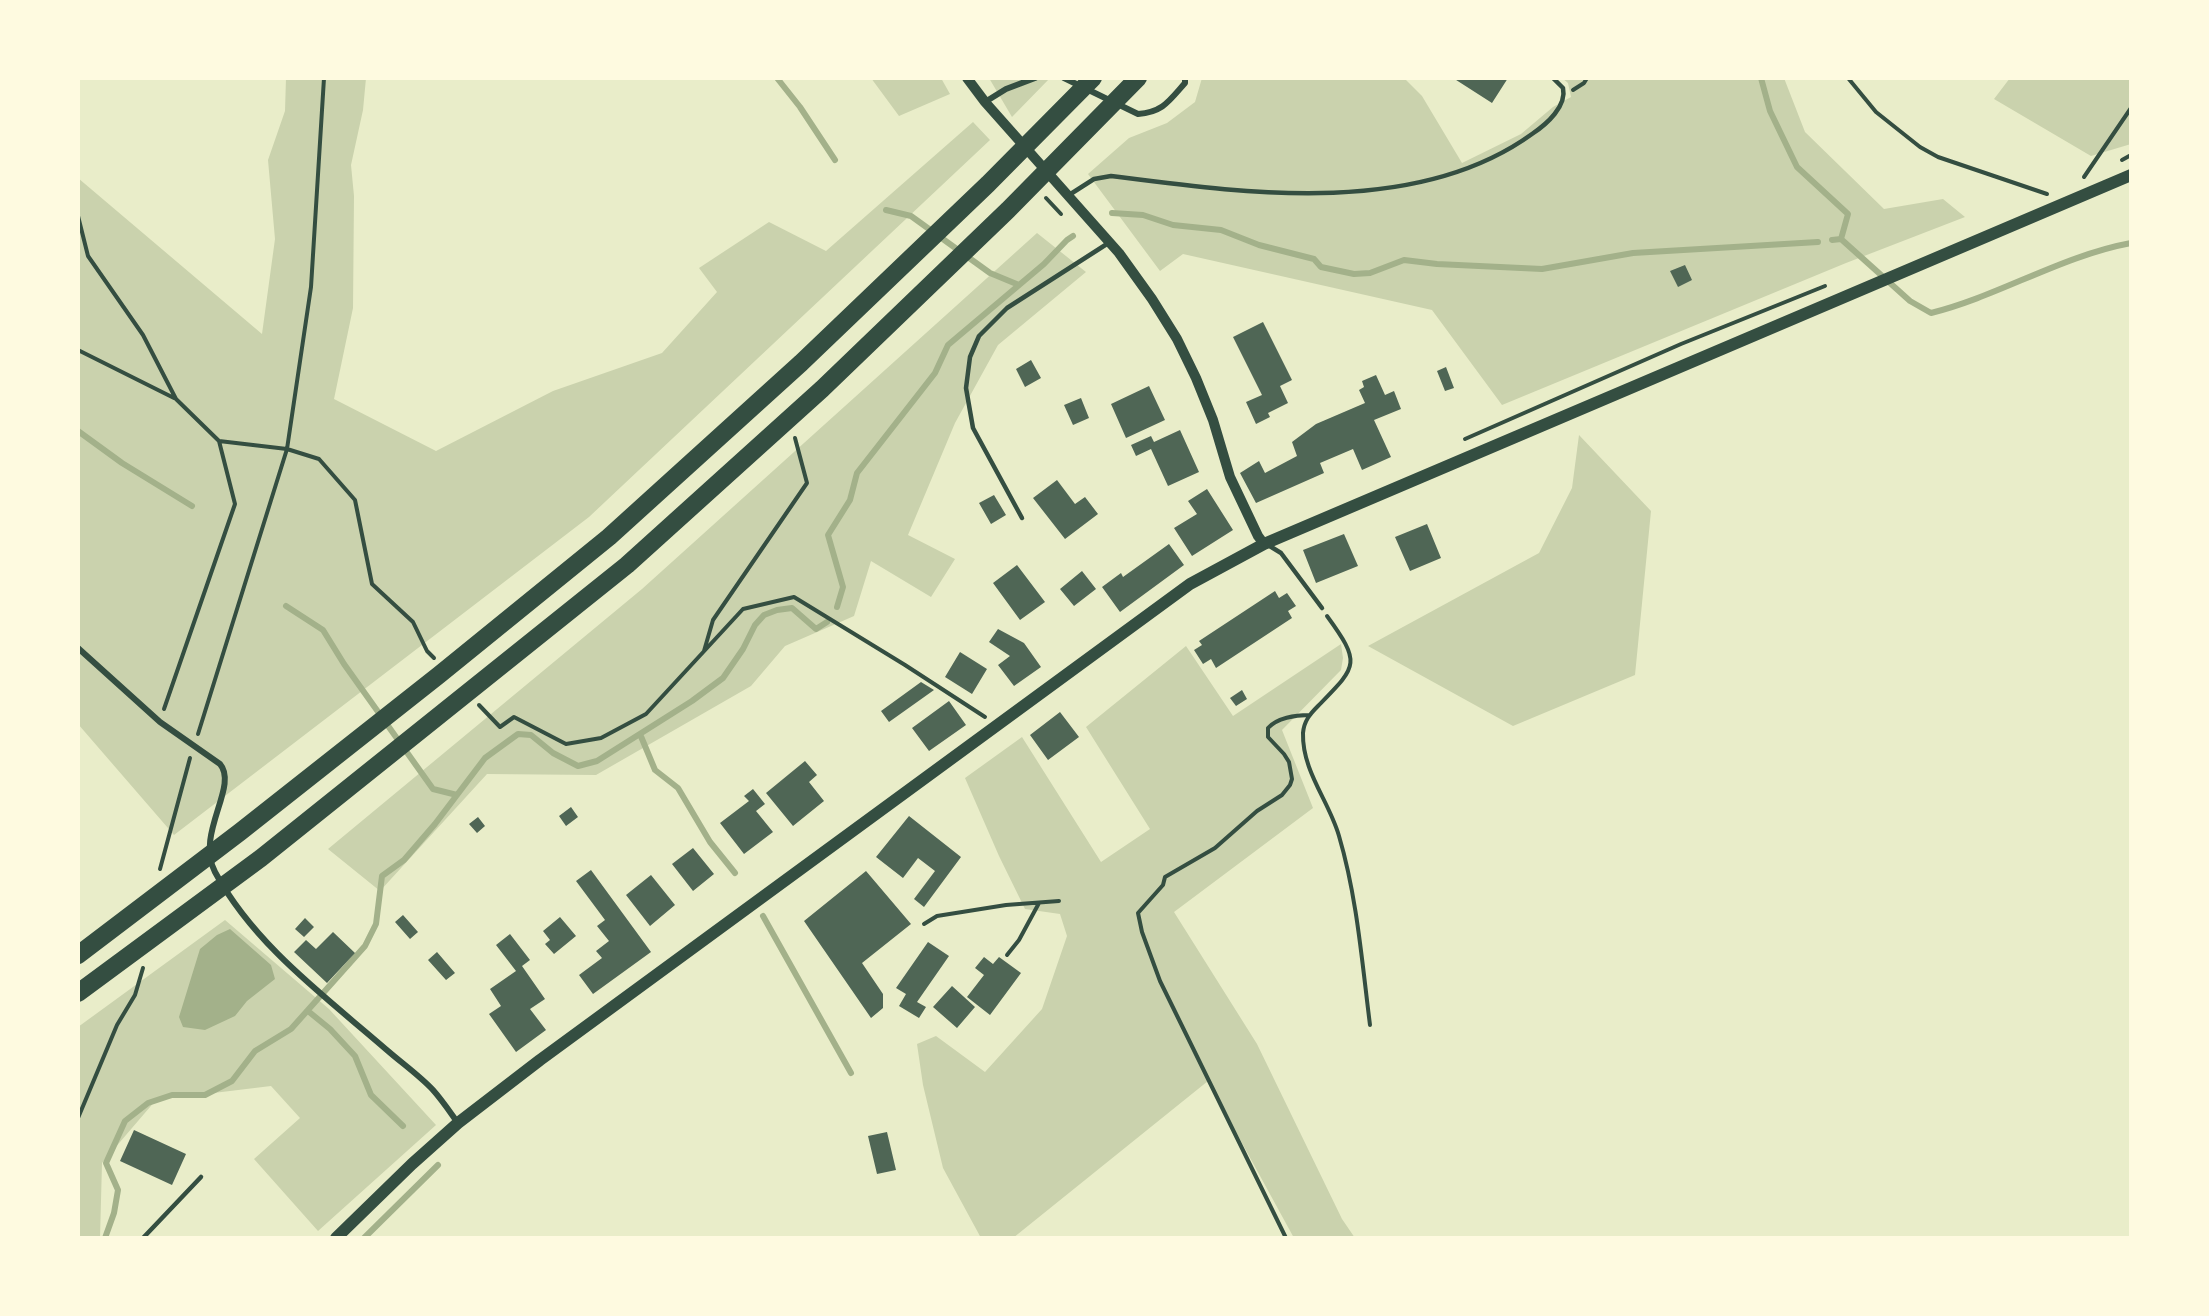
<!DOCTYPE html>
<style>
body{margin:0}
#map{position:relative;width:2209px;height:1316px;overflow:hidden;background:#e9edc9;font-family:Literata,serif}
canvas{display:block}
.frame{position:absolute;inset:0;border:80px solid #fefae0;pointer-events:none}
</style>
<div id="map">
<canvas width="2209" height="1316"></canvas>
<div class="frame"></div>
</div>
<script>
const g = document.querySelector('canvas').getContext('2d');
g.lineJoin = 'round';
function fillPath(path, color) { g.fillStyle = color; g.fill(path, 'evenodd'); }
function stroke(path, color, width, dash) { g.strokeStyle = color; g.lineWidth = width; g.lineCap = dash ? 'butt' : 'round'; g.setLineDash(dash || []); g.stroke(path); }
fillPath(new Path2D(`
 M286,78H366L363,110L351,165L354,196L353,308L334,399L436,451L553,391L662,353L717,292L699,268L769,222L826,251L973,122L990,140L589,517L174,835L78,724V178L262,334L275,239L268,160L285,111Z
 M871,78H941L950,94L899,116Z
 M989,78H1050L1012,117Z
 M1202,78H1404L1422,96L1462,163L1521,134L1553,107L1571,97L1568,83L1562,78H1784L1805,132L1884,209L1943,199L1965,217L1846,263L1502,405L1432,310L1183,254L1160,271L1088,174L1129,138L1167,123L1195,102Z
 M2010,78H2131V144L2091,156L1994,99Z
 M1037,233L1086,272L998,345L955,423L908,535L955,559L931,597L871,561L854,616L785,646L751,686L596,775L487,774L380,891L328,849L642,589Z
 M1579,435L1651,511L1635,675L1513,726L1368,646L1539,553L1572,488Z
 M1341,644L1343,658L1341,670L1282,730L1313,808L1174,912L1257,1044L1342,1219L1355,1238H1294L1208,1081L1013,1238H981L943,1168L923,1085L917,1044L936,1036L985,1072L1042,1009L1067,936L1060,914L1025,909L999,856L965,778L1022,737L1101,862L1150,829L1086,727L1186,646L1233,716Z
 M225,920L329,1009L436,1125L318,1231L254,1159L300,1118L271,1086L156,1100L102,1163L100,1238H78V1027Z`), '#cad2ad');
fillPath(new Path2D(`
 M230,929L271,965L275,979L247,1001L235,1016L205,1030L183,1027L179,1017L200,949L217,935Z`), '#a3b18a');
stroke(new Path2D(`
 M777,78L800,107L835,160
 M1761,78L1770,111L1797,167L1848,214L1841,239
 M886,210L911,216L990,273L1019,285
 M1112,213L1143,215L1173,225L1221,230L1259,245L1314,259L1321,267L1354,274L1370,273L1404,260L1437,264L1542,269L1633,253L1818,242
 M1832,240L1841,239L1910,301L1931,313C1999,296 2061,256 2131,243
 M78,431L122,463L192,506
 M286,606L323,630L344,664L433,789L457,795
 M837,607L843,587L828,535L850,500L857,473L935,373L948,345L1044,264L1067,240L1073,236
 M640,734L655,770L678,788L710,842L735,873
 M763,916L851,1073
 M308,1011L330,1029L355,1056L371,1095L403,1126
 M105,1238L114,1213L118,1190L106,1163L125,1121L148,1103L172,1095H205L232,1081L255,1051L291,1029L365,946L376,924L382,876L404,860L435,824L485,758L518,734L531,735L553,753L578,766L597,761L692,701L723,678L743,649L755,625L764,615L777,610L792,608L816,629L827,622
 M364,1238L438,1165`), '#a3b18a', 6);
fillPath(new Path2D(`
 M1453,78H1508L1492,103Z
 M1685,265L1692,280L1678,287L1670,271Z
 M1263,322L1292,380L1280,386L1288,403L1268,413L1270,417L1256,424L1246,402L1262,395L1233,337Z
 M1031,360L1041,378L1025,387L1016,369Z
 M1446,367L1454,388L1445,391L1437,371Z
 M1376,375L1385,395L1394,391L1401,409L1374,420L1391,457L1362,470L1353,449L1320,463L1324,473L1256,503L1240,473L1259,461L1265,473L1297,456L1292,442L1316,424L1365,403L1359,390L1364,387L1362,381Z
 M1149,386L1165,420L1126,438L1111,404Z
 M1081,398L1089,418L1073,425L1064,405Z
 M1180,430L1199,472L1168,486L1151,449L1136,456L1131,445L1151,436L1154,442Z
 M1057,480L1075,504L1085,497L1098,514L1065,539L1033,498Z
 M1207,489L1233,530L1192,556L1174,528L1197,514L1188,501Z
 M994,495L1006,515L991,524L979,503Z
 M1427,524L1441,558L1410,571L1395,537Z
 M1344,534L1358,566L1316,583L1303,550Z
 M1169,544L1184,565L1120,612L1102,587L1121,573L1123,577Z
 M1017,565L1045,602L1020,620L993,583Z
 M1082,571L1096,589L1074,606L1060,589Z
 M1275,591L1279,598L1287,593L1296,606L1288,611L1292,618L1216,668L1211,659L1203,664L1194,650L1202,645L1199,641Z
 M998,629L1024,643L1041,667L1014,686L998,665L1010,656L989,642Z
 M960,652L987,669L972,694L945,677Z
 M921,682L934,690L889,722L881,711Z
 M1242,690L1247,699L1236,706L1230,698Z
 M949,701L966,725L929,751L912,728Z
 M1060,712L1079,737L1048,760L1030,735Z
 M805,761L817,775L809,782L824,801L793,826L766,793Z
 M753,789L765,804L756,811L773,832L744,854L720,823L749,801L744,796Z
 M571,807L578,817L566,826L559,816Z
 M909,816L961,857L924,907L914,899L935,871L918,858L903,878L876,857Z
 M478,817L485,826L477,833L469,824Z
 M693,848L714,874L693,891L672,864Z
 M591,870L651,952L593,994L579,975L602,958L596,951L609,941L597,926L605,920L576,881Z
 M866,871L911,924L862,963L883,994V1008L871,1018L804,921Z
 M651,875L675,905L650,926L626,895Z
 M403,915L418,932L410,939L395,922Z
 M560,917L576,936L554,954L545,944L550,940L543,931Z
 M305,918L314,927L304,937L295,929Z
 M333,932L355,953L327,983L294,952L306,940L316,949Z
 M510,934L530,960L522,966L545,999L530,1009L546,1030L516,1052L489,1014L501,1006L490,989L516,971L496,945Z
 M928,942L949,956L917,1002L926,1007L919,1018L899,1006L906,994L896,988Z
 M437,952L455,973L446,980L428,960Z
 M984,957L993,964L999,957L1021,973L990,1015L967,997L984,975L975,968Z
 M952,986L975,1007L957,1028L933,1007Z
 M134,1130L186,1154L172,1185L120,1161Z
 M887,1132L896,1170L877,1174L868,1136Z`), '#4f6655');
stroke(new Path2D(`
 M1848,78L1876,112L1920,147L1938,157L2047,194
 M1573,90L1584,83L1587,78
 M2122,160L2131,155
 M2084,177L2131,108
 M1046,198L1061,214
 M78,216L88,256L143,335L176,399L219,441L235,504L164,709
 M78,350L174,398
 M1465,439L1681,344L1825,286
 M219,441L287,449L319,459L355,500L372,584L413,622L427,651L434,658
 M1327,616C1362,664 1357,666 1318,706C1310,714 1304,721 1303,733C1302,771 1329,801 1339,836C1357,897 1362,962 1370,1025
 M704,651L713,620L807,483L795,438
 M479,705L500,727L514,717L566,744L601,738L646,714L743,609L794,597L905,665L985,717
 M198,734L287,449L311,287L324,78
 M160,869L190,758
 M924,924L937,916L1006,905L1059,901
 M1007,955L1019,940L1039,903
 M78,1118L117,1025L135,995L143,968
 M1286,1238L1160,981L1142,932L1138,913L1163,885L1165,877L1215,848L1257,811L1282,795L1290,785L1292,779L1289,762L1284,754L1268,737V728C1277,718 1295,715 1309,715`), '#344e41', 4);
stroke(new Path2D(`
 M1069,195L1094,179L1111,176C1243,193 1416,218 1532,134C1547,124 1567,106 1563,88L1553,78
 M1022,518L973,428L966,388L970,357L979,336L1007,308L1110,242
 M1268,545L1281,553L1322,608
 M143,1238L201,1177`), '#344e41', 4.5);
stroke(new Path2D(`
 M1064,78L1138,114C1163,112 1169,101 1185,83V78
 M985,102L1006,89L1035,78
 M78,648L160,722L220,764C239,786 195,834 215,872C255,946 326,997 388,1051C403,1064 420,1076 433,1090C442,1100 450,1112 458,1123`), '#344e41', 6);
stroke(new Path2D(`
 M967,78L985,102L1119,253L1152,299L1177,339L1196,378L1213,420L1230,477L1258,536L1264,544`), '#344e41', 10);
stroke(new Path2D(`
 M336,1238L412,1164L458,1123L540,1060L1190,584L1264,544L2131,175`), '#344e41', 12);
stroke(new Path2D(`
 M78,955L240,832L439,675L609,537L801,363L988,184L1093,78
 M78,993L261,858L627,565L822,389L1008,210L1138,78`), '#344e41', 18);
</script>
